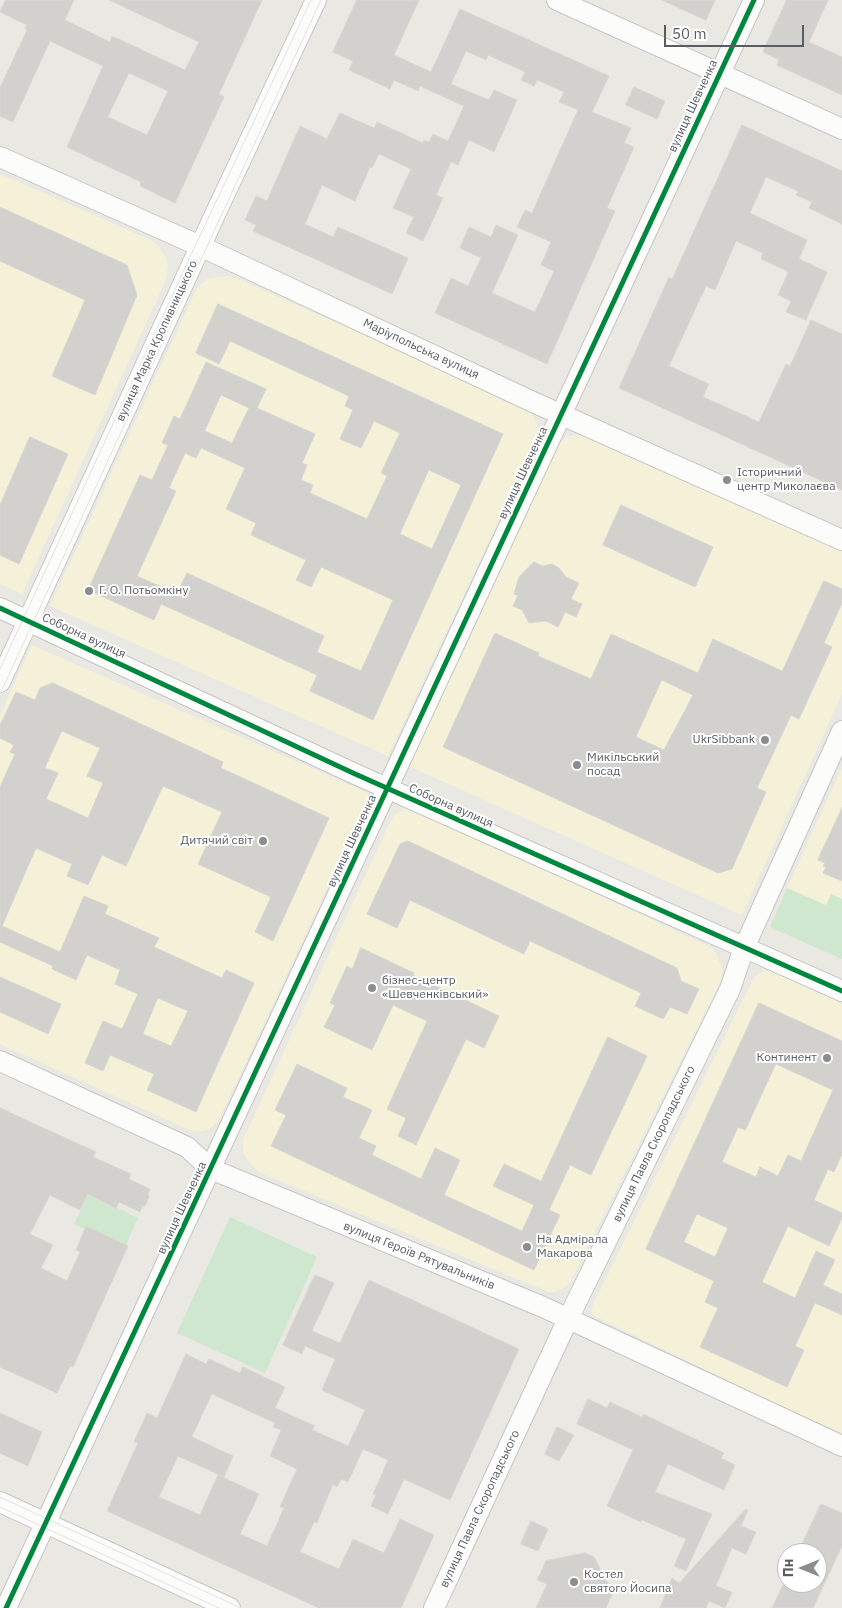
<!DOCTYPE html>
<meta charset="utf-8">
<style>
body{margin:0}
#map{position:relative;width:842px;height:1608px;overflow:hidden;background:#e9e8e2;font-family:"IBM Plex Sans",sans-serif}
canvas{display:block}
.north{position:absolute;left:777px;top:1543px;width:50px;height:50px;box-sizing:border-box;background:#fff;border:1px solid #bcbdc0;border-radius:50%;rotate:270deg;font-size:14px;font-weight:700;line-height:20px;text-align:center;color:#585b61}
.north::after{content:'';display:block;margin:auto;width:18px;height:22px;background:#8b8c8e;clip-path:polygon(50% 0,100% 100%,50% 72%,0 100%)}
.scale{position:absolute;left:664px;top:25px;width:140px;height:22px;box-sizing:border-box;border:2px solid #585b61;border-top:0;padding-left:6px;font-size:15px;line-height:18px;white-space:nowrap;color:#585b61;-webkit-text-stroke:4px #fff;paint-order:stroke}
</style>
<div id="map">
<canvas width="842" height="1608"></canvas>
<div class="north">Пн</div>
<div class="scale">50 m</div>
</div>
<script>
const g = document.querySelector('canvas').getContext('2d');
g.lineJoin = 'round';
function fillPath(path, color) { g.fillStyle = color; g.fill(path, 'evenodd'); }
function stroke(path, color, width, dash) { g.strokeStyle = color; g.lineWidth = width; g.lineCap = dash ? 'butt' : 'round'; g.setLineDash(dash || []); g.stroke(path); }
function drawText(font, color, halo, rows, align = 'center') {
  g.font = font + ' "IBM Plex Sans",sans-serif'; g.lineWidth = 4; g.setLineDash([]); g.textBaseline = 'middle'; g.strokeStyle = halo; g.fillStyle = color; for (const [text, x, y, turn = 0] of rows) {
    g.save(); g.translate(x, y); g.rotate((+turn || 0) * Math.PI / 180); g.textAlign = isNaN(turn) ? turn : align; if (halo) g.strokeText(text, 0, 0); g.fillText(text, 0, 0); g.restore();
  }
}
fillPath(new Path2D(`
 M0,174L153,241L159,247L166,258L168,265L167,275L164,284L22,594L0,584Z
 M227,276L236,278L517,403L532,414L538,427L534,445L388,756L50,606L194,294L200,285L210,278Z
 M574,435L589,437L842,549V694L742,915L406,765L554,448L566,438Z
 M32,645L368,793L369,798L218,1122L208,1130L194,1132L0,1044V715Z
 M842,768V899L831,894L826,905L787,888Z
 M405,809L416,811L713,948L722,968L721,980L570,1282L565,1288L554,1292H549L259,1172L249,1162L243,1153V1140L389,824L394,815Z
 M764,971L772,972L842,1004V1435L606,1322L593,1315L591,1309L751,983L756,976Z`), '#f5f1d9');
fillPath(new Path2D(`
 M787,888L826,905L831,894L842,899V959L770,927Z
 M89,1193L97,1198L138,1218L126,1245L86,1227L85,1229L74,1224Z
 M230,1217L317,1257L265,1373L177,1333Z`), '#cfe7ce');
const building = new Path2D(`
 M6,0H74L65,20L110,42L112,36L185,70L199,42L109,0H262L219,94L224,97L175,203L140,186L141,182L67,147L103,66L50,41L13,122L0,116V88L27,30L25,29L27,25L0,12ZM129,73L168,91L147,135L108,117Z
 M357,0H419L394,55L431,72L460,9L609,76L592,112L631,128L624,143L634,147L607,208L615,211L547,364L435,313L451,278L468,286L481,258L460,248L469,227L491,237L496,225L518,235L492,293L535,312L554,271L541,265L551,242L517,227L525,210L532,213L578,110L559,102L564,92L537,80L534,86L521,80L525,72L488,55L486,60L466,51L451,84L489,100L494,90L517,100L494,152L469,140L458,165L451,162L436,195L443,198L423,241L406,233L414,217L393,208L411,169L379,154L372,168L370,167L355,201L322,185L305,224L333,237L338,227L408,258L392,294L253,231L256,225L245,220L256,196L267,201L300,126L327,139L340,113L374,128L377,122L423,143L424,140L429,142L433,134L448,141L464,106L420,86L418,91L394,80L390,89L349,70L353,61L333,52Z
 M662,0H715L706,20Z
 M787,0H828L809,42L842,57V95L777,65L779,60L763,52Z
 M634,87L665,101L657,119L626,105Z
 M742,125L842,171V224L809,208L812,202L796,195L798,191L766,177L750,213L807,240L799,259L827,272L806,320L786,312L791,301L778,295L788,273L787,271L761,259L763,253L736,241L715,290L706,286L669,366L709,384L703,397L759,422L786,364L790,366L811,320L842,334V490L619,388L669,277L672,279Z
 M0,207L127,265L137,295L95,395L52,376L85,300L0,261Z
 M218,304L503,434L373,720L310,691L317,675L161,604L154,620L88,590L140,475L152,480L168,445L162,443L174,416L180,419L206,362L266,389L257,408L315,434L302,463L307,465L301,480L313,485L310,493L367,519L387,476L381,473L400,433L374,421L361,448L340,439L353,410L345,406L349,396L230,341L219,364L196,353ZM221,395L249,408L232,443L205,431ZM201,448L245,468L226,509L256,523L251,535L306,560L296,580L311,587L321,567L393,600L361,671L317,652L324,636L187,573L178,591L169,586L168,590L137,576L176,491L169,488L185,453L196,458ZM429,470L461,485L432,549L400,534Z
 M30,437L68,454L19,564L0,555V505Z
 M621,505L713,547L695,587L603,545Z
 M534,562L542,566L552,564L559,568L566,577L579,583L571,599L582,604L576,617L565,612L558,627L546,621L529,623L522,610L513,606L518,595L514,594L519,577Z
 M824,581L842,589V603L824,643L832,647L799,719L791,715L757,788L766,792L732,869L718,873L443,747L495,633L539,653L538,656L591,679L611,634L698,673L713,639L782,671ZM662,680L693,695L664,750L636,737Z
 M53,683L223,762L221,768L329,818L273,941L255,932L271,897L198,864L222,812L163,786L126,866L102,855L88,885L67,876L72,864L36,848L2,926L60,952L84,896L108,906L105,914L159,938L154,947L222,978L226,970L254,983L196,1112L147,1090L154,1074L110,1055L103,1071L85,1063L103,1021L122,1029L138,994L115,984L120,970L87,955L76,980L52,969L53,966L0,942V787L15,754L10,752L14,745L0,738V725L16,692L35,700L40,688ZM62,731L100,748L87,776L103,783L88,818L46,799L58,773L45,768ZM158,998L188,1011L171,1046L143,1034Z
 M842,808V881L823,873L826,867L823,866L825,863L818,860Z
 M408,841L677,968L681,981L699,989L687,1014L670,1007L663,1019L635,1006L641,993L530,941L524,954L410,900L397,928L367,914L400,844Z
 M361,948L414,973L413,975L499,1016L484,1048L466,1039L416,1145L398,1136L406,1118L387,1109L427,1021L393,1005L372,1050L324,1027L335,1005L330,1003L347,966L352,969Z
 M0,977L61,1004L48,1034L0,1012Z
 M759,1003L842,1041V1154L834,1172L828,1169L814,1200L842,1213V1218L829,1246L788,1226L762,1282L795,1298L816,1251L835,1260L823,1285L842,1294V1315L815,1303L795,1346L804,1350L787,1387L700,1347L718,1308L705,1302L714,1281L646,1249ZM776,1064L833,1090L801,1161L788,1155L778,1176L760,1167L756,1177L722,1162L738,1127L745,1130ZM697,1214L728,1228L715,1257L684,1242Z
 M608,1037L647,1056L591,1175L570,1165L549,1210L560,1215L534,1270L271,1146L286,1115L275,1110L297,1064L347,1088L343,1097L372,1110L359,1138L376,1146L372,1155L421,1179L435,1148L460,1160L444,1195L522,1231L534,1205L493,1186L504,1164L541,1181Z
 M0,1108L96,1152L93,1157L131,1174L129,1179L150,1189L148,1194L149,1197L145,1206H142L140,1212L119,1202L116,1208L88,1194L80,1210L50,1195L30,1234L53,1245L41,1268L67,1281L80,1252L76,1250L86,1226L128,1246L73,1367L70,1366L57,1393L0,1367Z
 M315,1275L334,1283L312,1331L340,1343L369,1280L519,1349L450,1500L404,1479L388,1514L371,1506L376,1495L373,1494L388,1460L363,1449L348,1482L341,1479L337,1487L333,1484L317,1523L314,1522L300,1552L339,1569L353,1539L384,1553L400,1519L434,1535L401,1608H319L107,1511L138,1443L134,1442L147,1413L157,1418L186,1354L206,1364L209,1359L240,1373L243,1367L285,1387L275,1408L315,1426L312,1430L348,1446L365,1410L322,1390L335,1359L305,1346L302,1354L283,1345ZM212,1394L275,1423L273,1427L281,1430L270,1456L297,1469L280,1507L284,1508L267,1546L240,1534L259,1494L218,1475L200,1515L159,1497L178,1456L224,1477L233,1456L192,1437Z
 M588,1399L607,1408L610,1402L642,1417L643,1414L724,1453L721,1458L735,1465L724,1490L668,1464L655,1492L712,1514L686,1571L674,1566L686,1539L642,1520L641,1522L607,1506L633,1450L577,1424Z
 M0,1413L42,1432L28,1466L0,1453Z
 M557,1427L574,1435L559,1461L545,1454Z
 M821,1504L842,1513V1546L813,1608H772L784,1583H817V1553H798Z
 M746,1509L748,1510L741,1526L756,1532L746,1554L732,1548L716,1586L732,1592L725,1608L709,1601L706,1608H660L672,1578L679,1583Z
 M531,1521L548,1529L538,1551L521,1544Z
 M585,1553L594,1557L609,1585L615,1588L606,1608H536L547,1584L537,1580L546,1561Z`);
fillPath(building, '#d2d1cd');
stroke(building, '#d8d7d1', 1);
const minor = new Path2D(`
 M557,0L842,129
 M0,157L200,246L533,402L842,540
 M0,608L353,773L842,991
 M0,682L218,208L316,0
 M0,1061L187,1147L211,1169L543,1307L842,1446
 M0,1502L230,1608
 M6,1608L754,0
 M434,1608L568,1319L730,989L744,948L842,731`);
stroke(minor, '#c5c6c4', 22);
stroke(minor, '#fcfcfb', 20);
stroke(new Path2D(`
 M0,669L190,257L311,0
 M0,694L321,0
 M0,1497L241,1608
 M0,1507L219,1608`), '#e2e2e1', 1);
stroke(new Path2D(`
 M0,608L353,773L842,991
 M6,1608L754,0`), '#00873e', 5);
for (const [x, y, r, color] of [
 [727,480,5,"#8b8c8e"],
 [89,591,5,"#8b8c8e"],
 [765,740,5,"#8b8c8e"],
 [577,765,5,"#8b8c8e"],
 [263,841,5,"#8b8c8e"],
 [372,988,5,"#8b8c8e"],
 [827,1058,5,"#8b8c8e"],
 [527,1247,5,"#8b8c8e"],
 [574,1582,5,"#8b8c8e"]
]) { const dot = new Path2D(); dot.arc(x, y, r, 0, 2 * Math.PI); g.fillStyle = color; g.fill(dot); stroke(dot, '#fff', 2); }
drawText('12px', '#585b61', '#fff', [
 ["вулиця Шевченка",693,106,-65],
 ["вулиця Марка Кропивницького",157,341,-65],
 ["Маріупольська вулиця",421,349,25],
 ["вулиця Шевченка",523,473,-65],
 ["Соборна вулиця",84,636,25],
 ["Соборна вулиця",451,806,24],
 ["вулиця Шевченка",352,841,-65],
 ["вулиця Павла Скоропадського",654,1144,-64],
 ["вулиця Шевченка",182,1208,-65],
 ["вулиця Героїв Рятувальників",419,1256,22],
 ["вулиця Павла Скоропадського",480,1509,-65]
]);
drawText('12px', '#585b61', '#fff', [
 ["Історичний",737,473],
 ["центр Миколаєва",737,487],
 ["Г. О. Потьомкіну",99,591],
 ["UkrSibbank",755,740,"right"],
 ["Микільський",587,758],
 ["посад",587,772],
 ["Дитячий світ",253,841,"right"],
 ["бізнес-центр",382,981],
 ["«Шевченківський»",382,995],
 ["Континент",817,1058,"right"],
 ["На Адмірала",537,1240],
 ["Макарова",537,1254],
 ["Костел",584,1575],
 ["святого Йосипа",584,1589]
], 'left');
</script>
